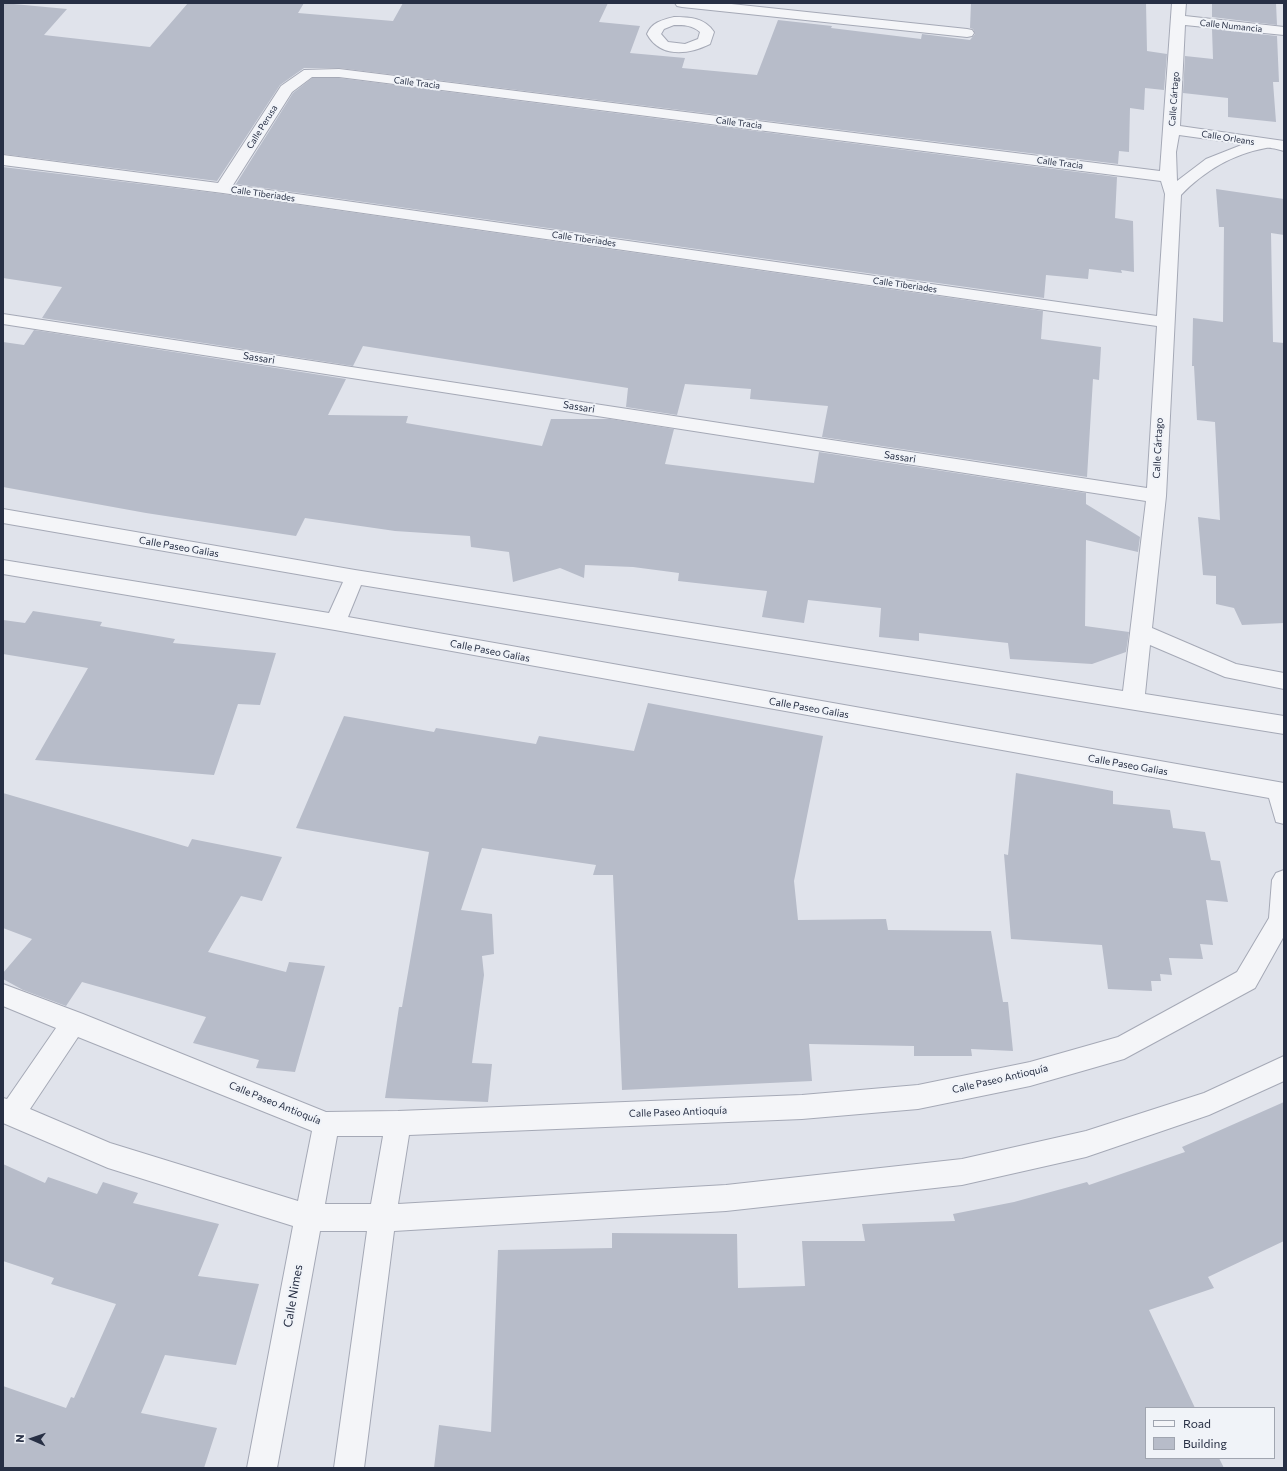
<!DOCTYPE html>
<meta charset="utf-8">
<style>
body{margin:0}
#map{position:relative;width:1287px;height:1471px;overflow:hidden;background:#e0e3eb;font-family:Commissioner,sans-serif}
canvas{display:block}
.frame{position:absolute;inset:0;border:4px solid #272f44;pointer-events:none}
.legend{position:absolute;left:1145px;top:1407px;width:130px;height:52px;box-sizing:border-box;background:#f0f3f8;border:1px solid #a0a5b0;margin:0;padding:5px 7px;list-style:none;font-size:12px;color:#272f44}
.legend li{display:flex;align-items:center;gap:8px;height:20px}
.legend b{width:20px;border:1px solid #a0a5b0}
.north{position:absolute;left:12px;top:1419px;width:40px;height:40px;-webkit-text-stroke:3px #f0f3f8;paint-order:stroke;rotate:272deg;font-size:11px;font-weight:700;line-height:16px;text-align:center;color:#272f44}
.north::after{content:'';display:block;margin:auto;width:14px;height:18px;background:#272f44;clip-path:polygon(50% 0,100% 100%,50% 72%,0 100%)}
</style>
<div id="map">
<canvas width="1287" height="1471"></canvas>
<div class="frame"></div>
<ul class="legend">
<li><b style="height:5px;background:#f4f5f8"></b>Road</li>
<li><b style="height:11px;background:#b7bcc9"></b>Building</li>
</ul>
<div class="north">N</div>
</div>
<script>
const g = document.querySelector('canvas').getContext('2d');
g.lineJoin = 'round';
function fillPath(path, color) { g.fillStyle = color; g.fill(path, 'evenodd'); }
function stroke(path, color, width, dash) { g.strokeStyle = color; g.lineWidth = width; g.lineCap = dash ? 'butt' : 'round'; g.setLineDash(dash || []); g.stroke(path); }
function drawText(font, color, halo, rows, align = 'center') {
  g.font = font + ' Commissioner,sans-serif'; g.lineWidth = 4; g.setLineDash([]); g.textBaseline = 'middle'; g.strokeStyle = halo; g.fillStyle = color; for (const [text, x, y, turn = 0] of rows) {
    g.save(); g.translate(x, y); g.rotate((+turn || 0) * Math.PI / 180); g.textAlign = isNaN(turn) ? turn : align; if (halo) g.strokeText(text, 0, 0); g.fillText(text, 0, 0); g.restore();
  }
}
fillPath(new Path2D(`
 M3,3L67,9L44,35L150,47L188,3H304L298,13L393,21L403,3H608L599,22L640,26L630,53L685,58L682,68L757,75L778,20L832,26L831,28L921,39L922,34L970,40L975,34L973,29L970,28L971,3H1146L1147,51L1167,54L1164,90L1145,88L1144,110L1130,108L1129,152L1119,151L1118,164L339,68H304L280,85L217,181L3,154Z
 M1212,3H1276L1277,25L1212,17Z
 M1212,29L1277,36L1279,82H1273L1276,122L1228,117V98L1183,93L1185,56L1213,59Z
 M312,78H339L1117,177L1115,218L1133,221L1134,272L1121,270L1122,273L1089,269L1088,279L1046,275L1044,298L236,184L293,93Z
 M3,167L223,194L1043,311L1041,339L1101,347L1099,380L1093,379L1087,477L822,437L828,406L750,399L751,389L685,384L677,415L626,407L628,388L363,346L353,366L42,318L62,287L3,278Z
 M1216,189L1284,199V235L1271,233L1273,342L1284,343V623L1242,625L1234,608L1216,604V576L1203,575L1198,517L1220,520L1215,422L1197,420L1194,366H1192L1193,318L1223,322L1224,227H1219Z
 M34,330L346,379L328,415L408,416L406,423L542,446L551,419H610L674,429L665,464L814,483L819,452L1086,493V504L1140,537L1138,552L1086,540L1085,626L1129,632L1126,652L1092,664L1010,659L1008,643L919,633V641L879,637L881,608L808,600L804,623L762,617L767,591L678,581L679,573L633,567L585,565L584,578L560,568L513,582L509,552L471,547L470,536L395,531L305,518L296,536L146,513L3,487V342L24,345Z
 M33,611L102,622L100,626L175,639L173,643L276,653L260,705L238,704L214,775L35,760L88,668L3,654V620L25,623Z
 M648,703L823,736L794,881L798,920L886,919L888,930L991,931L1003,1002H1008L1013,1051L971,1049L972,1056H914V1046L809,1044L812,1081L622,1090L613,875H593L596,865L482,848L461,910L492,914L494,954L482,956L484,975L472,1063L492,1064L488,1102L385,1098L399,1007H402L429,852L296,828L344,716L434,732L436,728L536,744L539,736L634,751Z
 M1016,773L1113,791V804L1170,810L1173,828L1205,832L1211,860L1220,861L1228,902L1206,900L1213,945L1200,944L1203,959L1169,958L1172,975L1160,974L1161,981H1151L1152,991L1108,989L1102,945L1011,939L1004,854L1008,855Z
 M3,793L188,847L192,839L282,857L262,901L241,896L208,952L286,972L289,962L325,966L295,1072L256,1068L259,1060L193,1043L206,1017L82,982L66,1006L23,990L3,979V973L32,939L3,928Z
 M1284,1102V1241L1208,1277L1214,1288L1149,1310L1195,1408H1146V1458H1219L1224,1468H434L439,1425L491,1432L498,1250L612,1248V1233L737,1234L738,1288L805,1286L802,1241H865L862,1224L955,1221L953,1214L1014,1202L1087,1182L1089,1185L1185,1152L1182,1147Z
 M3,1164L45,1183L48,1177L97,1194L103,1182L138,1193L133,1203L219,1224L198,1276L259,1284L236,1365L165,1355L141,1413L217,1428L204,1468H3V1386L66,1408L71,1397L74,1398L116,1304L51,1284L54,1278L3,1261Z`), '#b7bcc9');
const minor = new Path2D(`
 M675,3H722L967,29L972,30L974,33L972,36L967,37L682,7L677,6Z
 M1172,3H1186L1185,16L1284,27V35L1185,25L1180,126L1284,141V151C1279,150 1271,147 1266,148C1233,154 1204,171 1181,195L1166,496L1152,628L1236,664L1284,673V689L1225,677L1150,645L1145,694L1284,716V734L361,585L348,617L1284,783V824L1276,822L1269,798L335,630L3,574V560L329,613L343,582L3,523V509L355,570L1123,691L1146,501L3,324V314L1147,488L1157,326L223,193L3,165V155L218,183L281,86L304,70L339,69L1160,171ZM312,77H339L1161,181L1165,194L1157,316L233,185L292,92ZM1179,135L1244,144L1206,159L1177,181L1176,152Z
 M674,17C690,17 705,18 714,32L710,44C688,55 660,58 647,34C652,22 662,20 674,17ZM674,25C684,25 692,25 700,32L698,39L685,44L668,42L661,34L664,29Z
 M1284,870V936L1255,988L1124,1059L1030,1086L918,1109L802,1119L409,1135L398,1204L726,1185L962,1159L1086,1131L1204,1093L1284,1056V1081L1209,1115L1086,1157L962,1185L726,1211L394,1231L364,1468H334L367,1231H320L277,1468H247L293,1226L108,1168L3,1123V1098L7,1099L56,1028L3,1006V984L83,1014L326,1112L398,1111L802,1095L918,1085L1030,1062L1118,1037L1237,972L1269,918L1272,880L1276,873ZM78,1037L312,1131L298,1201L110,1143L30,1109ZM337,1136H383L371,1204H325Z`);
stroke(minor, '#a5a9b6', 2);
fillPath(minor, '#f4f5f8');
drawText('9px', '#272f44', '#f0f3f8', [
 ["Calle Numancia",1231,26,6],
 ["Calle Tracia",417,83,7],
 ["Calle Cártago",1174,99,-86],
 ["Calle Tracia",739,123,7],
 ["Calle Perusa",262,127,-58],
 ["Calle Orleans",1228,138,9],
 ["Calle Tracia",1060,163,7],
 ["Calle Tiberiades",263,194,8],
 ["Calle Tiberiades",584,239,8],
 ["Calle Tiberiades",905,285,8]
]);
drawText('10px', '#272f44', '#f0f3f8', [
 ["Sassari",259,358,9],
 ["Sassari",579,407,9],
 ["Calle Cártago",1158,448,-87],
 ["Sassari",900,457,9],
 ["Calle Paseo Galias",179,547,10],
 ["Calle Paseo Galias",490,651,11],
 ["Calle Paseo Galias",809,708,10],
 ["Calle Paseo Galias",1128,765,10],
 ["Calle Paseo Antioquía",1000,1079,-13],
 ["Calle Paseo Antioquía",275,1103,22],
 ["Calle Paseo Antioquía",678,1112,-2]
]);
drawText('12px', '#272f44', '#f0f3f8', [
 ["Calle Nimes",293,1296,-80]
]);
</script>
